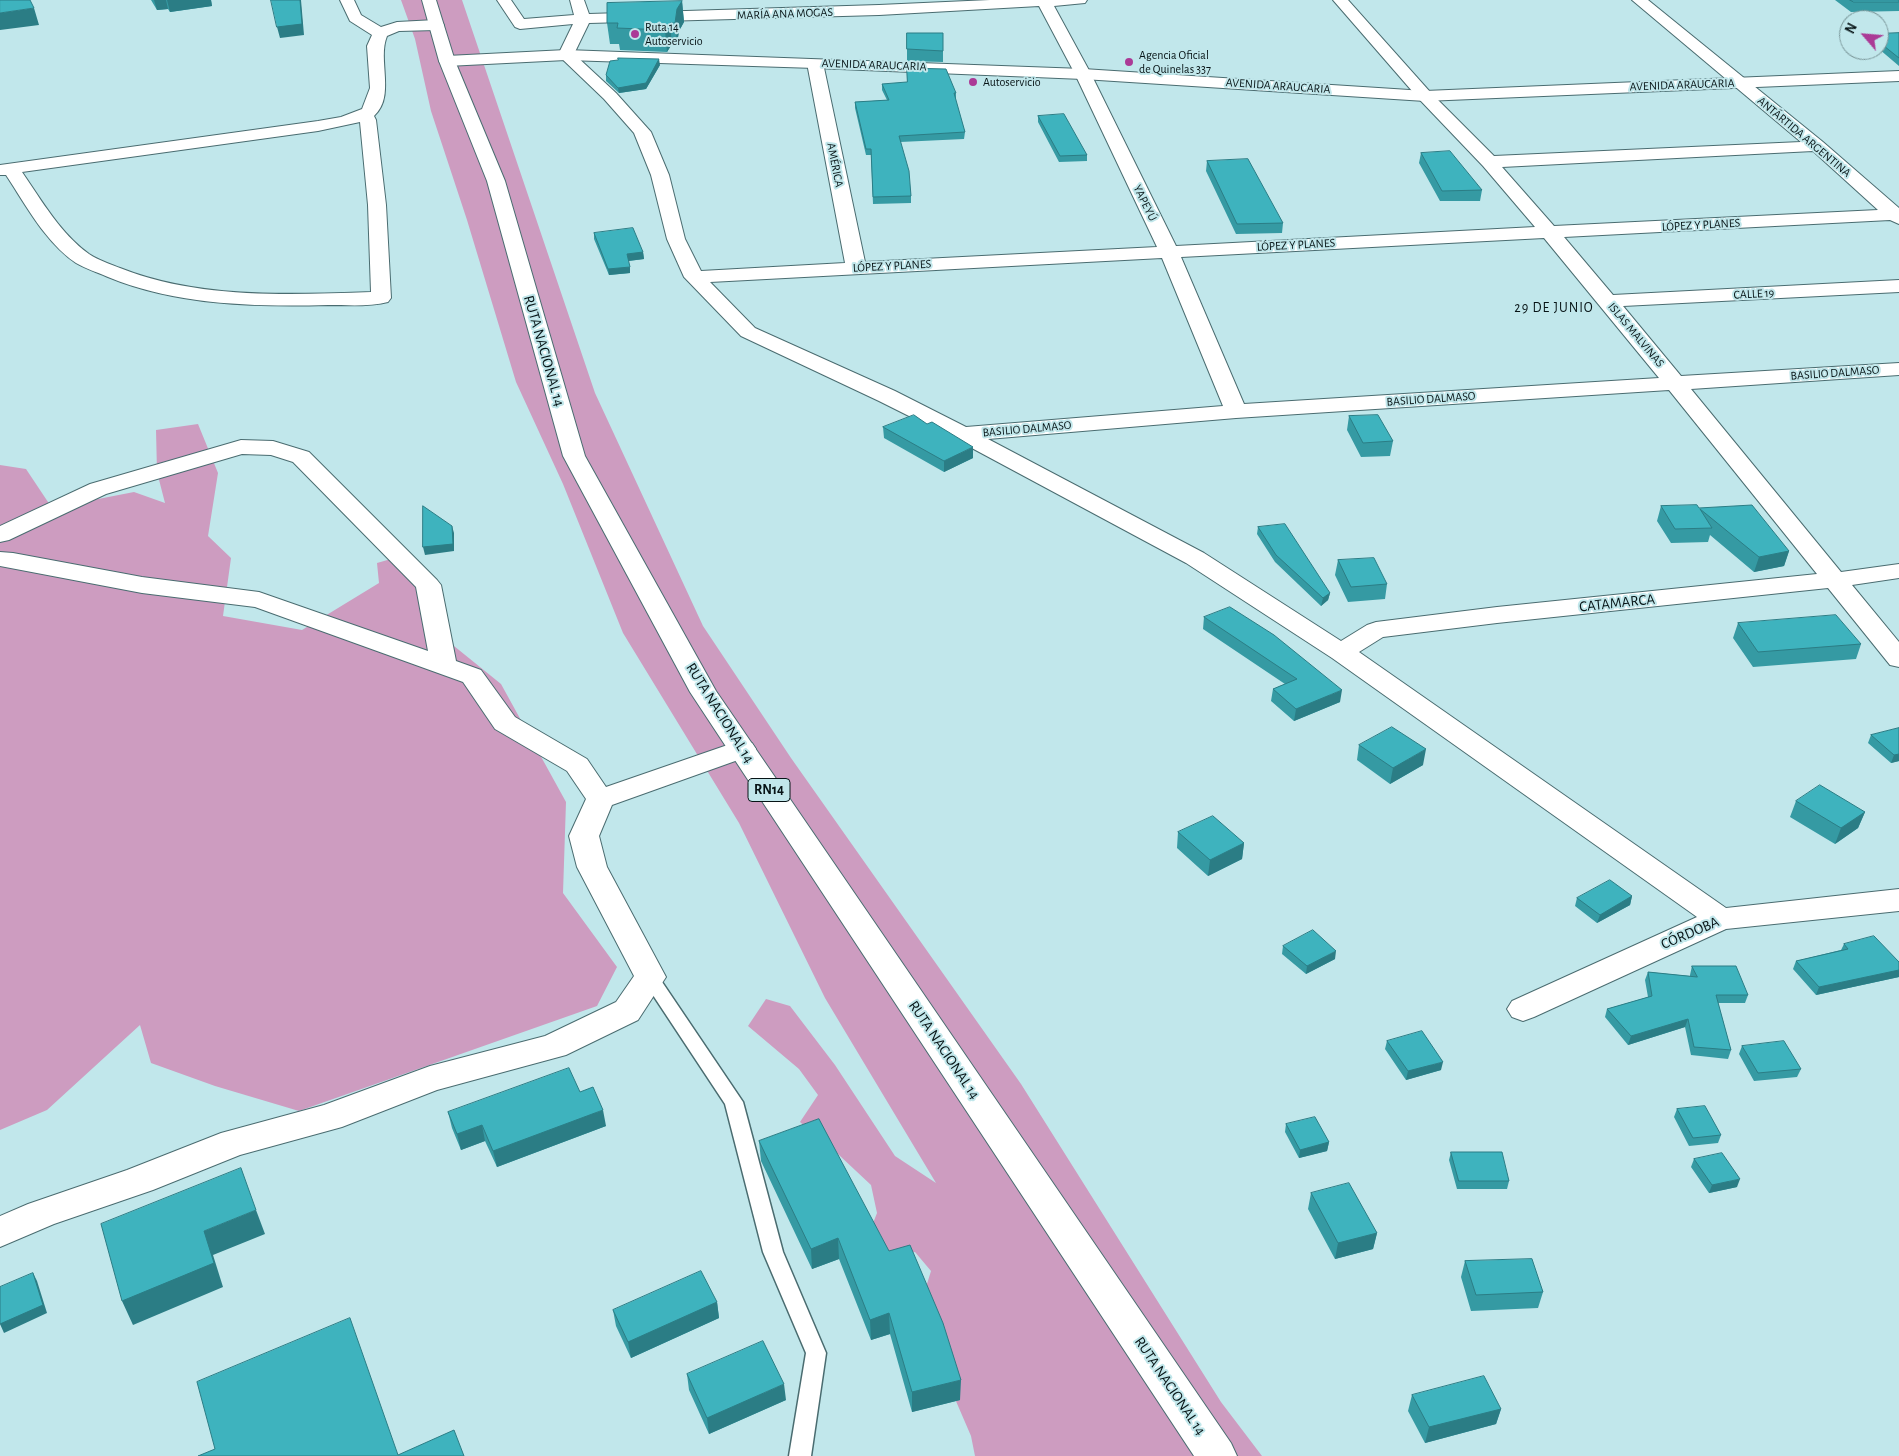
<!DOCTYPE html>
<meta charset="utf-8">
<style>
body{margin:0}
#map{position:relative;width:1899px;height:1456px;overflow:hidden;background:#c1e7eb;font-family:"Alegreya Sans",sans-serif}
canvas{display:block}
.north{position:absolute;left:1839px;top:10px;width:50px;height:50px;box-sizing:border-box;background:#c1e7eb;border:1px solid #779396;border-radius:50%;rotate:297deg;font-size:14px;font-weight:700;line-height:20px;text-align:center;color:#071416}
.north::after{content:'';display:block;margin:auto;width:18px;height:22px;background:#ab3a96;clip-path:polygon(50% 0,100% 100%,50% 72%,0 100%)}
</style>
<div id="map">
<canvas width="1899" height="1456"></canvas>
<div class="north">N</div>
</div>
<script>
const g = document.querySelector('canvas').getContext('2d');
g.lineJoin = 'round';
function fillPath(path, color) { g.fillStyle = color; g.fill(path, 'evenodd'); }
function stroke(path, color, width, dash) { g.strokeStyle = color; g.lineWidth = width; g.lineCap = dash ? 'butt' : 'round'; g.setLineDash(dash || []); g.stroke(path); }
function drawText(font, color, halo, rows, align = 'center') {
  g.font = font + ' "Alegreya Sans",sans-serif'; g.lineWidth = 4; g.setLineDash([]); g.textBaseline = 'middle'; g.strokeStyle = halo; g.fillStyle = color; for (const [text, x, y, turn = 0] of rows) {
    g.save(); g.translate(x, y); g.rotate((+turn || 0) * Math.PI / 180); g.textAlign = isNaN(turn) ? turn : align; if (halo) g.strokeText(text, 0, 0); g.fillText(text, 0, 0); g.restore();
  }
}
fillPath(new Path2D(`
 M401,0H462L595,393L703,626L791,758L1021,1084L1221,1402L1262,1456H975L971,1436L918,1313L931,1271L915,1252L861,1254L877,1213L871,1185L839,1155L800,1122L818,1095L799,1069L748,1026L766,999L790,1006L835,1065L895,1156L936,1183L825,998L739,823L623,633L563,484L516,382L467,220L431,111L415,39Z
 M198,424L218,473L208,536L231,558L223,616L302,630L379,583L377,563L405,555L428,625L501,684L566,802L563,893L617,967L597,1006L299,1111L215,1086L151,1063L140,1025L47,1110L0,1130V465L26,469L52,508L134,492L165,503L157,472L156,430Z`), '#cd9cc0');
const lane = new Path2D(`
 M650,971L656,973L743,1102L783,1252L826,1353L811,1456H789L806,1353L763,1252L725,1104L641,977L644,973Z`);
const street = new Path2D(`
 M340,0H354L361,15L381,27L397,22L436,20L441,22L444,25L441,28L436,30L399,31L387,36C377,60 396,96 374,116L376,120L386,205L391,298L388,302C369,307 347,305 328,305C254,307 176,305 108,277C97,272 86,269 76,263C45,242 26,205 6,175H0V165L318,121L341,117L362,109L370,88L367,46L372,35L350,21ZM360,122L368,205L371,292C288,295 198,299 120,268C110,264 98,260 89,254C60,233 42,201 22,172L318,131Z
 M497,0H511L524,19L574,15L570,0H584L589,14L879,5L990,0H1087L1085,3L1054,6L1091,74L1176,246L1535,227L1483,166L1419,99L1333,0H1348L1431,93L1494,156L1801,142L1632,0H1648L1823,142L1899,208V224L1890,220L1564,237L1613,295L1899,280V292L1623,306L1681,376L1899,363V375L1691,389L1841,572L1899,564V578L1852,585L1899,642V667L1890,665L1828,588L1497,623L1383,637L1359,652L1726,908L1899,889V911L1726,929L1534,1017L1523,1021L1512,1017L1507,1009L1512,1001L1697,917L1332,658L1186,563L955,439L879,401L741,336L684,277L667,239L651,175L634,133L604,99L558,55L573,24L520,29L515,27ZM1039,6L1075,74L1157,247L865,262L823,63L821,60H809L807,63L845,263L701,271L685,239L669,175L651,132L616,93L574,54L589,23L879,15ZM1813,151L1878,210L1554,226L1502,167ZM1544,238L1659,378L1244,404L1181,257ZM1162,258L1223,406L966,427L895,391L755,328L710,282ZM1669,390L1817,574L1497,607L1376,622L1367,625L1341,641L1204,553L988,439L1236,418Z
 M241,440L273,441L309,452L437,580L441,585L456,661L481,670L515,717L587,759L606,787L742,740L752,743L756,749L752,755L612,805L599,836L607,867L666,977L638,1020L566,1055L437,1090L342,1127L240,1155L153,1190L54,1224L0,1247V1216L28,1204L127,1170L221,1133L324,1105L430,1066L545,1036L616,1002L634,976L577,867L569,836L586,799L567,771L495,729L463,682L255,607L142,593L0,566V552L13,553L142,577L259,592L428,651L416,587L293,462L271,455L242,454L106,494L9,540L0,542V526L90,484Z`);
const secondary = new Path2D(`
 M566,50L1083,69L1425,91L1899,71V81L1425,101L1083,79L815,68L566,60L447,66L441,64L439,61L441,58L447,56Z`);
const highway = new Path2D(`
 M422,0H436L455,61L505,181L585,456L716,691L1231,1443L1237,1456H1194L690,692L563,456L487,181L439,61Z`);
stroke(lane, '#4a6c70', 3);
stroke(street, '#4a6c70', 2);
stroke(secondary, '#4a6c70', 2);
stroke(highway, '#4a6c70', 2);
fillPath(lane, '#fff');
fillPath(street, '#fff');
fillPath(secondary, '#fff');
fillPath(highway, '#fff');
fillPath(new Path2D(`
 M151,0H211L212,6L170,12L168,9L157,10Z
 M1835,0H1899V11L1851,12Z
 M682,1L684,22L679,31L677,44H672L667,52L620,50L619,44H610L607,23Z
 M907,33H943V62L907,61Z
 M1899,33V66L1879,49V34Z
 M660,65L646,89L619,93L606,81V75Z
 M882,84L956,93V98L955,99L965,132L964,139L900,142L911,196V203L873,204L871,155H866L855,108V102L887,100L882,90Z
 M1038,116L1087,155V161L1059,162L1038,122Z
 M1421,153L1482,190L1480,201H1440L1419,163Z
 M1207,161L1283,223L1282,233L1236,234L1206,171Z
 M594,233L643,252L644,259L628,261L630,273L609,275L594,239Z
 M1349,416L1393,441L1390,456L1361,457L1347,430Z
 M883,427L973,458L944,472L884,438Z
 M1661,506L1699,508L1789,551L1784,566L1754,572L1710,535L1708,542L1671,543L1657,521Z
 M1258,527L1330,593L1328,600L1321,606L1275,562L1257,534Z
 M1338,560L1387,584L1385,599L1348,602L1335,575Z
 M1204,617L1340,702L1294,721L1271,701L1273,689L1285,684L1203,629Z
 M1738,623L1861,644L1856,659L1753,667L1733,638Z
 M1899,728V761L1891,763L1868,743L1871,735Z
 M1359,745L1423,765L1390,784L1357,760Z
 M1796,801L1865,812L1858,828L1835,844L1790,817Z
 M1178,832L1244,843L1242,859L1208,876L1177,848Z
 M1632,896L1630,905L1597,923L1575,906L1577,898Z
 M1844,944L1899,962V977L1816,995L1793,969L1796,961L1841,950Z
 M1283,946L1335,959L1306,974L1282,954Z
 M1692,966L1748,995L1745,1003H1718L1731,1050L1728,1059L1691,1055L1685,1027L1628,1045L1605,1017L1607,1009L1648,997L1645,980L1648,972L1690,976V975Z
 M1387,1041L1441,1070L1406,1080L1385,1049Z
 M1742,1046L1801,1069L1797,1077L1754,1081L1739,1054Z
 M580,1092L606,1126L497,1167L485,1141L461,1150L452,1128L448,1112Z
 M1677,1109L1721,1135L1718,1143L1689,1146L1674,1117Z
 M819,1119L960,1400L912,1412L890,1334L871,1340L839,1259L812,1269L761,1161L759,1141Z
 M1286,1124L1329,1142L1327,1151L1299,1158L1285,1132Z
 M1451,1152L1509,1181L1507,1189H1457L1449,1160Z
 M1694,1159L1737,1187L1709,1193L1691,1167Z
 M1311,1193L1377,1233L1373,1249L1335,1259L1308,1209Z
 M1465,1261L1543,1292L1538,1308L1471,1311L1461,1277Z
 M717,1302L719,1318L631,1358L616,1326L613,1310Z
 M687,1374L786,1400L709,1434L689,1390Z
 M1412,1395L1501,1409L1496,1424L1425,1443L1408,1411Z`), '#359aa3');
fillPath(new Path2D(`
 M154,0H166L168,9L157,10Z
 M167,0H211L212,6L170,12Z
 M300,0H301L304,35L280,38L277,27Z
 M682,1L684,22L679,31L677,44L675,23L677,9Z
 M34,8L39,25L0,30V13Z
 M670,23L672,44L667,52L665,30Z
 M659,59L660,65L646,89L619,93L618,88Z
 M643,252L644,259L628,261L627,254Z
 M630,267V273L609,275L608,269Z
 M973,447V458L944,472V461Z
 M452,526L454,533V551L425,555L423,547Z
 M1789,551L1784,566L1754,572L1759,557Z
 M1330,593L1328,600L1321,606L1323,598Z
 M1342,690L1340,702L1294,721L1296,709Z
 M1426,749L1423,765L1390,784L1393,768Z
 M1899,754V761L1891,763L1894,755Z
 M1865,812L1858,828L1835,844L1841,828Z
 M1244,843L1242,859L1208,876L1210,860Z
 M1632,896L1630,905L1597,923L1600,915Z
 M1336,951L1335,959L1306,974L1307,966Z
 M1899,970V977L1816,995L1819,987Z
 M1688,1019L1685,1027L1628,1045L1631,1036Z
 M1443,1062L1441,1070L1406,1080L1408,1071Z
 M603,1110L606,1126L497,1167L493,1151Z
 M482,1125L485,1141L461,1150L457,1134Z
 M1329,1142L1327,1151L1299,1158L1300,1150Z
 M1740,1179L1737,1187L1709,1193L1712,1185Z
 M256,1210L265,1234L213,1255L223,1287L133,1325L122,1301L204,1231Z
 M1377,1233L1373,1249L1335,1259L1338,1243Z
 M838,1238L839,1259L812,1269L811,1249Z
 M33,1273L37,1281L47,1313L4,1333L0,1324Z
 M717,1302L719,1318L631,1358L628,1342Z
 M889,1313L890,1334L871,1340L870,1320Z
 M961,1380L960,1400L912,1412V1392Z
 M784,1384L786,1400L709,1434L707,1418Z
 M1501,1409L1496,1424L1425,1443L1429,1427Z`), '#2b7d85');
const building = new Path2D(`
 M0,0H30L34,8L0,13Z
 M271,0H300L302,24L277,27Z
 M1850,0H1899V2H1854Z
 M682,1L677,9L675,23H670L665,30L617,28L618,23H607V3Z
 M907,33H943V51L907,49Z
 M1899,33V58L1879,42V34Z
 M618,58L659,59L646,83L618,88L606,75L610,61L618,60Z
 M907,68L946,69L956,93H954L965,132L899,136L909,171L911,196L873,197L871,149H866L855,102L889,100L882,84L907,82Z
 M1064,114L1087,155L1060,156L1038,116Z
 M1450,151L1482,190L1442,191L1421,153Z
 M1248,159L1283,223L1237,224L1207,161Z
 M633,228L643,252L627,254L630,267L608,269L594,233Z
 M914,415L927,424L932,422L973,447L944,461L883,427Z
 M1378,415L1393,441L1363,443L1349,416Z
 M1697,505L1699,508L1752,505L1789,551L1759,557L1700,509L1712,528L1675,529L1661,506Z
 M423,506L452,526L453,544L423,547Z
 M1285,524L1330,593L1323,598L1276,555L1258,527Z
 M1374,558L1387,584L1351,587L1338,560Z
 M1230,607L1274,635L1342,690L1296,709L1273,689L1297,679L1204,617Z
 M1836,615L1861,644L1758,652L1738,623Z
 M1392,727L1426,749L1393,768L1359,745Z
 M1899,728V754L1894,755L1871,735Z
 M1820,785L1865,812L1841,828L1796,801Z
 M1213,816L1244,843L1210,860L1178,832Z
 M1610,880L1632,896L1600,915L1577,898Z
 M1313,930L1336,951L1307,966L1283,946Z
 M1874,936L1899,962V970L1819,987L1796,961L1848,949L1844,944Z
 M1692,966H1736L1748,995H1716L1731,1050L1694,1047L1688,1019L1631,1036L1607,1009L1652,996L1648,972L1697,977Z
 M1422,1031L1443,1062L1408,1071L1387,1041Z
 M1784,1041L1801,1069L1758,1073L1742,1046Z
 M569,1068L580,1092L593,1087L603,1110L493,1151L482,1125L457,1134L448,1112Z
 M1705,1106L1721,1135L1693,1138L1677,1109Z
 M1315,1117L1329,1142L1300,1150L1286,1124Z
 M819,1119L889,1251L910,1245L943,1323L961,1380L912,1392L889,1313L870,1320L838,1238L811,1249L759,1141Z
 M1451,1152H1502L1509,1181H1459Z
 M1722,1153L1740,1179L1712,1185L1694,1159Z
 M241,1168L256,1210L204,1231L214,1263L122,1301L101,1224Z
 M1349,1183L1377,1233L1338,1243L1311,1193Z
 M1532,1259L1543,1292L1476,1295L1465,1261Z
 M701,1271L717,1302L628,1342L613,1310Z
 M33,1273L43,1305L0,1324V1287Z
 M350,1318L398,1455L454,1430L464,1456H198L215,1449L197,1382Z
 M763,1341L784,1384L707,1418L687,1374Z
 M1484,1376L1501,1409L1429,1427L1412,1395Z`);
fillPath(building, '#3eb3be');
stroke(building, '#2b7d85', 1);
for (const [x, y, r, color] of [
 [635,34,5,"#ab3a96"],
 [1129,62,5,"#ab3a96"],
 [973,82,5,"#ab3a96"]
]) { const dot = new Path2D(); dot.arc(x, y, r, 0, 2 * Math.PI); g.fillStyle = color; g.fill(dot); stroke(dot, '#c1e7eb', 2); }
drawText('12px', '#071416', '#c1e7eb', [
 ["MARÍA ANA MOGAS",785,14,-2],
 ["AVENIDA ARAUCARIA",874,65,2],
 ["AVENIDA ARAUCARIA",1682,85,-2],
 ["AVENIDA ARAUCARIA",1278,86,4],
 ["ANTÁRTIDA ARGENTINA",1804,137,40],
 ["AMÉRICA",835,165,79],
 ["YAPEYÚ",1145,203,64],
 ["LÓPEZ Y PLANES",1701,225,-3],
 ["LÓPEZ Y PLANES",1296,245,-3],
 ["LÓPEZ Y PLANES",892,266,-3],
 ["CALLE 19",1754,294,-3],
 ["ISLAS MALVINAS",1636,335,50],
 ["BASILIO DALMASO",1835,373,-4],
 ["BASILIO DALMASO",1431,399,-4],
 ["BASILIO DALMASO",1027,429,-5]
]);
drawText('12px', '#071416', '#c1e7eb', [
 ["Ruta 14",645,27],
 ["Autoservicio",645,41],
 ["Agencia Oficial",1139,55],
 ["de Quinelas 337",1139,69],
 ["Autoservicio",983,82]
], 'left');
g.letterSpacing = '1px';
drawText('14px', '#071416', '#c1e7eb', [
 ["29 DE JUNIO",1554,308]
]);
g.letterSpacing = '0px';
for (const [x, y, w] of [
 [769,790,42]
]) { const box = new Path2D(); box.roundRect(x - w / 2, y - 11.5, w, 23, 4); g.fillStyle = '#c1e7eb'; g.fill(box); stroke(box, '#071416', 1); }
drawText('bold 14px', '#071416', null, [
 ["RN14",769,790]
]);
drawText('15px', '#071416', '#c1e7eb', [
 ["RUTA NACIONAL 14",544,351,74],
 ["CATAMARCA",1617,603,-6],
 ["RUTA NACIONAL 14",720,713,58],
 ["CÓRDOBA",1690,933,-23],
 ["RUTA NACIONAL 14",944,1050,56],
 ["RUTA NACIONAL 14",1170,1386,56]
]);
</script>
